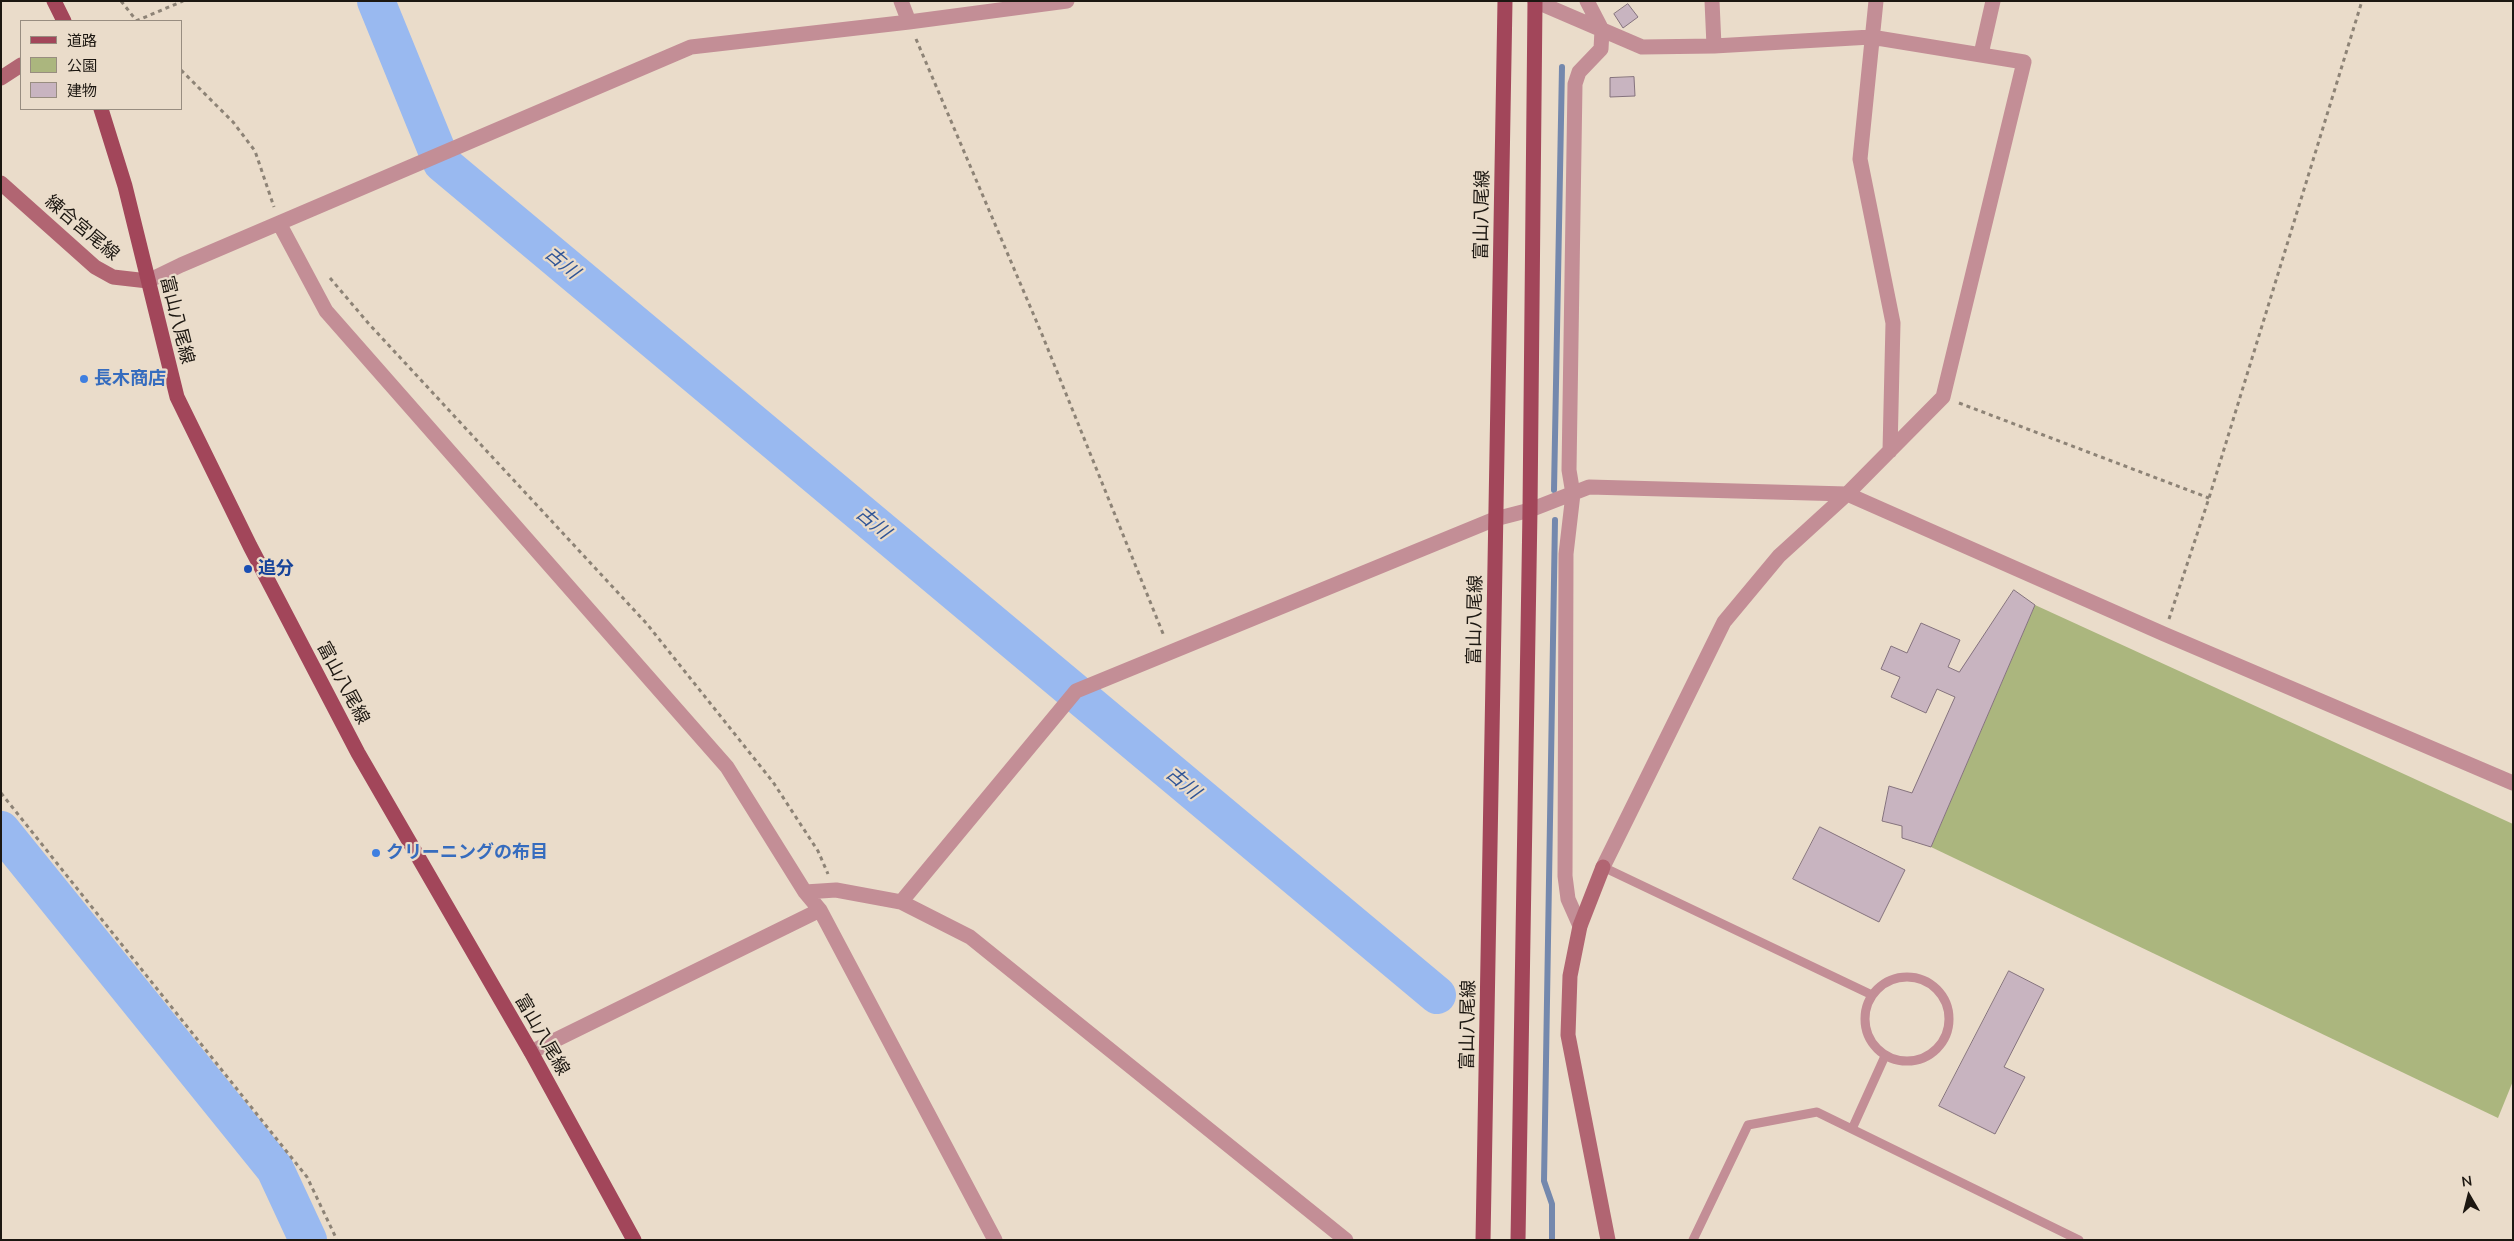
<!DOCTYPE html>
<meta charset="utf-8">
<style>
body{margin:0}
#map{position:relative;width:2514px;height:1241px;overflow:hidden;background:#eadcca;font-family:Mulish,"Noto Sans JP",sans-serif}
canvas{display:block}
.frame{position:absolute;inset:0;border:2px solid #1c1711;pointer-events:none}
.legend{position:absolute;left:20px;top:20px;width:162px;height:90px;box-sizing:border-box;background:#eadcca;border:1px solid #988d80;margin:0;padding:6px 9px;list-style:none;font-size:15px;color:#1c1711}
.legend li{display:flex;align-items:center;gap:10px;height:25px}
.legend b{width:25px;border:1px solid #988d80}
.north{position:absolute;left:2444px;top:1171px;width:50px;height:50px;-webkit-text-stroke:4px #eadcca;paint-order:stroke;rotate:352deg;font-size:14px;font-weight:700;line-height:20px;text-align:center;color:#1c1711}
.north::after{content:'';display:block;margin:auto;width:18px;height:22px;background:#1c1711;clip-path:polygon(50% 0,100% 100%,50% 72%,0 100%)}
</style>
<div id="map">
<canvas width="2514" height="1241"></canvas>
<div class="frame"></div>
<ul class="legend">
<li><b style="height:6px;background:#a2465a"></b>道路</li>
<li><b style="height:14px;background:#abb67e"></b>公園</li>
<li><b style="height:14px;background:#c8b4c0"></b>建物</li>
</ul>
<div class="north">N</div>
</div>
<script>
const g = document.querySelector('canvas').getContext('2d');
g.lineJoin = 'round';
function fillPath(path, color) { g.fillStyle = color; g.fill(path, 'evenodd'); }
function stroke(path, color, width, dash) { g.strokeStyle = color; g.lineWidth = width; g.lineCap = dash ? 'butt' : 'round'; g.setLineDash(dash || []); g.stroke(path); }
function drawText(font, color, halo, rows, align = 'center') {
  g.font = font + ' Mulish,"Noto Sans JP",sans-serif'; g.lineWidth = 4.5; g.setLineDash([]); g.textBaseline = 'middle'; g.strokeStyle = halo; g.fillStyle = color; for (const [text, x, y, turn = 0] of rows) {
    g.save(); g.translate(x, y); g.rotate((+turn || 0) * Math.PI / 180); g.textAlign = isNaN(turn) ? turn : align; if (halo) g.strokeText(text, 0, 0); g.fillText(text, 0, 0); g.restore();
  }
}
fillPath(new Path2D(`
 M2035,605L2513,824V1081L2498,1118L1931,847Z`), '#abb67e');
stroke(new Path2D(`
 M1554,490L1562,67
 M1552,1240V1204L1544,1181L1555,520`), '#7488ad', 6);
stroke(new Path2D(`
 M376,1L442,163L1437,995
 M1,830L275,1169L308,1240`), '#99b9f0', 38);
const building = new Path2D(`
 M1628,4L1638,17L1623,28L1614,14Z
 M1634,77L1635,96L1610,97V78Z
 M2014,590L2035,605L1931,847L1902,838V826L1882,821L1889,786L1912,793L1955,697L1937,689L1926,713L1891,697L1900,677L1881,669L1891,646L1907,653L1921,623L1960,640L1948,667L1959,672Z
 M1820,827L1905,870L1879,922L1793,879Z
 M2009,971L2044,989L2004,1067L2025,1077L1995,1134L1939,1106Z`);
fillPath(building, '#c8b4c0');
stroke(building, '#84727d', 1);
stroke(new Path2D(`
 M121,1L136,20
 M136,21L183,1
 M916,39L1041,332L1164,636
 M181,70L233,122L255,151L274,207
 M330,278L369,324L647,624L773,782L818,851L828,874
 M1959,403L2209,498
 M2169,619L2209,498L2362,1
 M1,793L307,1177L337,1240`), '#8d8376', 3, [4, 4]);
stroke(new Path2D(`
 M1603,867L1872,995
 M1865 1019a42 42 0 1 1 84 0a42 42 0 1 1-84 0Z
 M1852,1129L1885,1056
 M1693,1240L1748,1125L1817,1112L2079,1240`), '#c38e96', 9);
stroke(new Path2D(`
 M901,1L909,22
 M1535,1L1642,47L1714,46L1871,37L2024,62L1943,397L1847,494L1779,556L1724,622L1603,867
 M1712,1L1714,46
 M1876,1L1860,159L1893,323L1890,451
 M1981,54L1993,1
 M279,223L326,311L727,767L805,892L820,910L995,1240
 M148,281L181,265L691,47L909,22L1067,1
 M805,892L836,890L901,902L970,937L1346,1240
 M901,902L1076,691L1495,519L1530,510L1589,487L1847,494L2164,634L2513,783
 M1580,926L1568,899L1565,876L1566,554L1573,494L1569,470L1575,84L1579,72L1601,49L1602,30L1587,1
 M531,1052L820,910`), '#c38e96', 15);
stroke(new Path2D(`
 M1,78L21,65
 M1,183L95,267L113,277L148,281
 M1603,867L1580,926L1570,976L1568,1035L1608,1240`), '#b16572', 15);
stroke(new Path2D(`
 M54,1L64,21
 M101,109L125,186L177,397L250,546L358,753L531,1052L634,1240
 M1483,1240L1505,1
 M1518,1240L1530,510L1535,1`), '#a2465a', 15);
for (const [x, y, r, color] of [
 [84,379,5,"#3f7fe0"],
 [248,569,5,"#1a4fb4"],
 [376,853,5,"#3f7fe0"]
]) { const dot = new Path2D(); dot.arc(x, y, r, 0, 2 * Math.PI); g.fillStyle = color; g.fill(dot); stroke(dot, '#eadcca', 2); }
drawText('18px', '#1c1711', '#eadcca', [
 ["富山八尾線",1482,215,-89],
 ["練合宮尾線",82,228,40],
 ["富山八尾線",177,320,76],
 ["富山八尾線",1475,620,-89],
 ["富山八尾線",343,683,62],
 ["富山八尾線",1468,1025,-89],
 ["富山八尾線",542,1035,60]
]);
drawText('bold 18px', '#366cbe', '#eadcca', [
 ["長木商店",94,379],
 ["クリーニングの布目",386,853]
], 'left');
drawText('bold 18px', '#164399', '#eadcca', [
 ["追分",258,569]
], 'left');
drawText('italic 19px', '#305597', '#eadcca', [
 ["古川",562,263,40],
 ["古川",873,523,40],
 ["古川",1183,783,40]
]);
</script>
